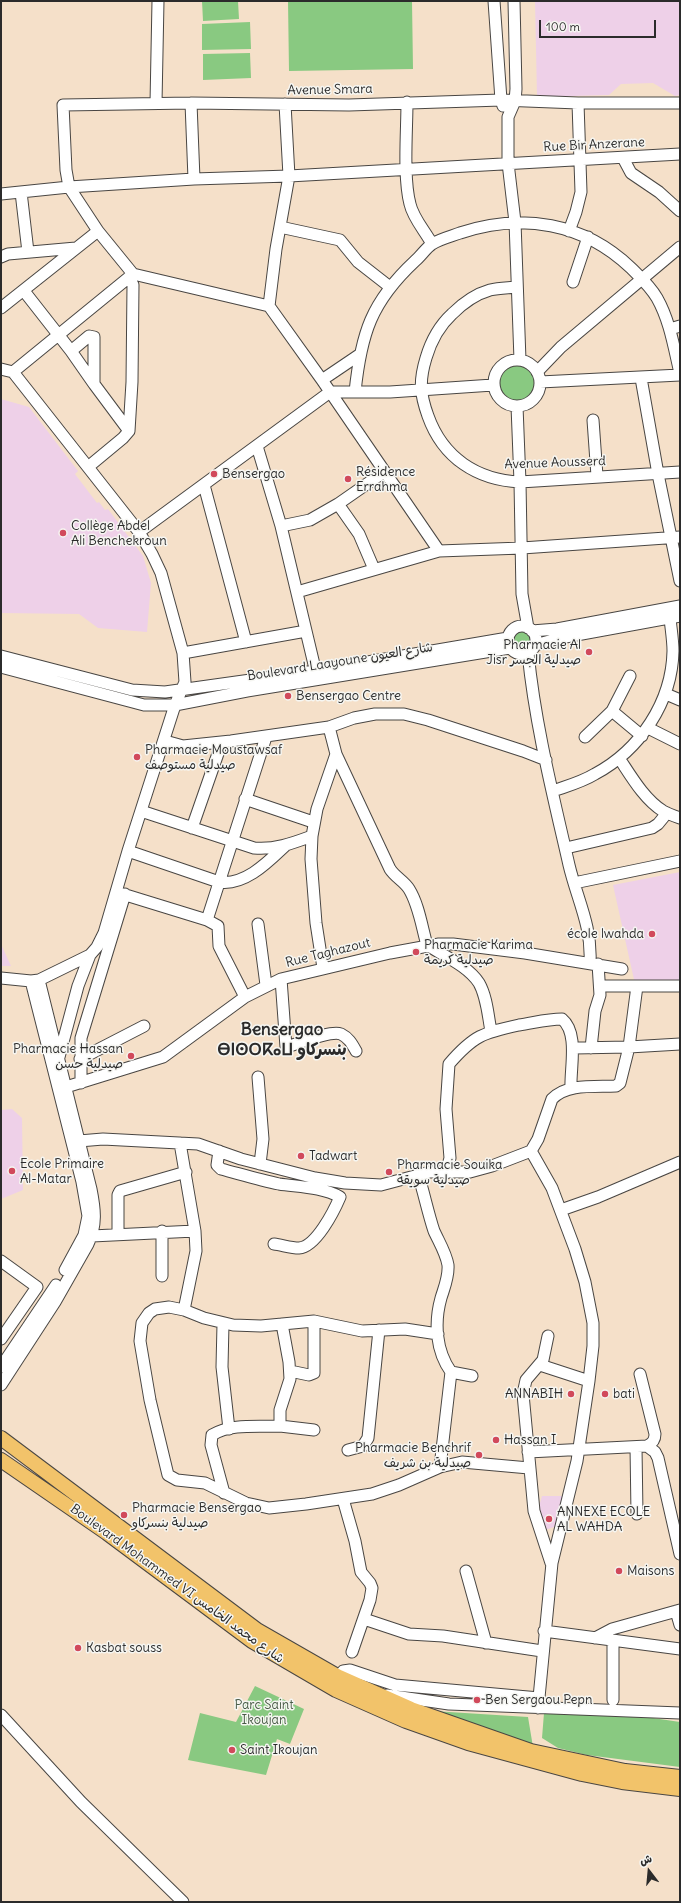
<!DOCTYPE html>
<meta charset="utf-8">
<style>
body{margin:0}
#map{position:relative;width:681px;height:1903px;overflow:hidden;background:#f5e0c9;font-family:Delius,"Playpen Sans Arabic",sans-serif}
canvas{display:block}
.frame{position:absolute;inset:0;border:2px solid #2b2b2b;pointer-events:none}
.north{position:absolute;left:629px;top:1851px;width:40px;height:40px;-webkit-text-stroke:3px #f6f6f2;paint-order:stroke;rotate:344deg;font-size:11px;font-weight:700;line-height:16px;text-align:center;color:#2b2b2b}
.north::after{content:'';display:block;margin:auto;width:14px;height:18px;background:#2b2b2b;clip-path:polygon(50% 0,100% 100%,50% 72%,0 100%)}
.scale{position:absolute;left:539px;top:20px;width:117px;height:18px;box-sizing:border-box;border:2px solid #2b2b2b;border-top:0;padding-left:5px;font-size:12px;line-height:14px;white-space:nowrap;color:#2b2b2b;-webkit-text-stroke:3px #f6f6f2;paint-order:stroke}
</style>
<div id="map">
<canvas width="681" height="1903"></canvas>
<div class="frame"></div>
<div class="north">ش</div>
<div class="scale">100 m</div>
</div>
<script>
const g = document.querySelector('canvas').getContext('2d');
g.lineJoin = 'round';
function fillPath(path, color) { g.fillStyle = color; g.fill(path, 'evenodd'); }
function stroke(path, color, width, dash) { g.strokeStyle = color; g.lineWidth = width; g.lineCap = dash ? 'butt' : 'round'; g.setLineDash(dash || []); g.stroke(path); }
function drawText(font, color, halo, rows, align = 'center') {
  g.font = font + ' Delius,"Playpen Sans Arabic","Noto Sans Tifinagh",sans-serif'; g.lineWidth = 3; g.setLineDash([]); g.textBaseline = 'middle'; g.strokeStyle = halo; g.fillStyle = color; for (const [text, x, y, turn = 0] of rows) {
    g.save(); g.translate(x, y); g.rotate((+turn || 0) * Math.PI / 180); g.textAlign = isNaN(turn) ? turn : align; if (halo) g.strokeText(text, 0, 0); g.fillText(text, 0, 0); g.restore();
  }
}
fillPath(new Path2D(`
 M535,1H680V95L675,96L653,83L621,84L609,95L537,97Z
 M1,399L29,407L78,471L75,474L97,503L99,502L105,510L108,509L143,556L151,583L147,632L98,628L79,614L1,613Z
 M680,872V983L635,984L613,885Z
 M1,944L11,966H1Z
 M12,1109L22,1118L23,1190L1,1199V1110Z
 M542,1496H564L557,1526L545,1530L537,1513Z`), '#eed0e8');
fillPath(new Path2D(`
 M202,1H238L239,19L203,21Z
 M288,1H412L413,69L289,71Z
 M250,22L251,49L202,50V24Z
 M250,53L251,78L203,80V54Z
 M497 383a19 19 0 1 1 38 0a19 19 0 1 1-38 0Z
 M509 640a12 12 0 1 1 24 0a12 12 0 1 1-24 0Z
 M255,1686L304,1709L290,1744L277,1739L266,1775L188,1760L200,1713L236,1722Z
 M433,1711L528,1717L533,1747Z
 M544,1713L653,1718L680,1722V1767L587,1755L558,1748L542,1738Z`), '#89c981');
const minor = new Path2D(`
 M494,1L501,100L503,106
 M514,1L516,89L515,101L508,117V163L515,222L520,360
 M407,102C407,131 403,177 410,204C413,218 425,231 432,244
 M156,103L158,1
 M191,103L194,179
 M623,158L631,173L659,192L680,211
 M21,192L28,252
 M1,194L69,187L194,179L289,176L680,154
 M280,227L340,240L358,262L390,287
 M569,231L576,212L581,192L578,103
 M1,257L8,254L76,248
 M573,282L588,237
 M517,287C508,288 499,288 490,290C476,294 462,304 452,314C439,326 431,341 426,358C419,381 420,394 428,416C443,458 477,480 520,482L680,472
 M24,291L71,351L94,384V337L89,336L71,351
 M269,306L276,249L289,176L285,104
 M1,308L98,231
 M670,329L680,326
 M494 383a23 23 0 1 1 46 0a23 23 0 1 1-46 0Z
 M1,369L13,372L139,532L152,554L161,573L183,653L185,682L175,705L128,851L104,933L97,947L90,955L39,980L31,981L1,978
 M13,372L133,274
 M537,372L561,347L680,247
 M641,378L658,474L680,581
 M322,380L359,355
 M540,382L680,375
 M94,384L129,431
 M355,392C361,334 371,302 415,261C421,256 426,248 432,244C440,239 452,236 460,233C522,212 584,223 631,268C641,278 650,286 657,298C670,321 674,348 680,373
 M517,406L520,482L522,594L528,628
 M593,420L597,476
 M257,446L281,526L317,677
 M88,467L123,438L129,431L132,382L133,285L129,277
 M204,485L246,642
 M338,504L359,534L374,569
 M281,526L310,520L338,504L384,472
 M139,532L330,392H390L493,385
 M439,551L322,380L269,306L133,274L98,231L69,187L66,170L63,105L191,103L349,105L501,100L578,103H680
 M297,592L439,551L522,548L680,537
 M508 640a14 14 0 1 1 28 0a14 14 0 1 1-28 0Z
 M532,631L557,629L680,606
 M535,645L560,638L680,616
 M183,653L306,631
 M528,653C535,724 553,795 569,865C577,899 592,926 590,962
 M1,656L132,690L165,692L315,671L508,638
 M1,667L144,705H175L247,691L510,648
 M666,694L680,700
 M612,711L642,736
 M648,728L680,744
 M585,737L612,711L630,676
 M165,741L183,746L231,741L329,727L354,718L375,714H404L428,720L523,751L546,760
 M336,754L390,869C395,877 404,881 409,889C419,905 422,928 427,945C444,956 468,966 479,983C487,997 488,1016 491,1031
 M619,758C631,776 644,799 663,811C668,814 674,816 680,818
 M553,791C567,786 582,782 595,774C640,750 672,702 673,651C673,640 671,629 670,618
 M245,799L313,822
 M141,811L254,848C275,850 293,843 312,836
 M192,828L222,742
 M566,848L652,828L658,824L667,813
 M128,851L219,882C245,886 268,862 286,845
 M574,883L680,861
 M116,892L207,920L266,737
 M207,920L218,926L219,946L245,997
 M258,924L266,985
 M323,968L316,923L311,859L312,836L317,809L336,754L329,727
 M281,979L286,1047C298,1044 330,1030 341,1034C349,1038 352,1044 356,1051
 M31,981L82,1182L88,1216L84,1235L65,1270
 M600,986H680
 M574,1048L629,1047L680,1044
 M591,1048L595,1011L600,995L598,964
 M59,1057L78,986L90,955
 M80,1059L144,1026
 M258,1077L263,1139L260,1164
 M81,1083V1038L125,894
 M66,1087L163,1057L245,997L281,979L390,953L439,944H453L525,953L622,969
 M79,1141L103,1139L198,1144L241,1159L315,1178L345,1183L381,1185L430,1172H470L492,1166L531,1151L538,1139L552,1099C567,1083 595,1087 616,1086L620,1083L629,1047L637,986
 M180,1143L195,1231L196,1251L184,1310
 M219,1151L217,1165L221,1169C240,1174 260,1180 279,1184C299,1187 322,1187 340,1197C334,1211 316,1247 299,1248C291,1248 282,1245 274,1244
 M531,1151L552,1188L575,1249L585,1282L593,1323V1346L589,1381L577,1461L552,1563L538,1708
 M446,1173L450,1158L446,1109L449,1064C474,1035 483,1033 519,1025C533,1023 547,1019 562,1019C579,1033 570,1068 571,1088
 M418,1174C424,1193 428,1213 434,1231C439,1242 446,1253 448,1265C449,1277 444,1288 441,1298C434,1323 436,1351 451,1372L472,1376
 M561,1210L598,1197L680,1162
 M118,1234V1195L120,1191L186,1172
 M92,1236L195,1231
 M1,1261L37,1287L1,1339
 M162,1276V1231
 M223,1324L222,1367L229,1429
 M282,1324L289,1362L290,1379L280,1410V1426L314,1430
 M438,1334L405,1329L362,1331L314,1321L261,1326L233,1325L204,1318L184,1310L169,1307L155,1309L149,1313L142,1323L140,1341L150,1400L168,1475L177,1480L205,1483L246,1503L269,1508L306,1504L372,1494L399,1485L440,1467L462,1462L529,1468
 M548,1336L543,1360L526,1380L523,1394L534,1511L551,1563
 M540,1365L589,1381
 M1,1367L56,1285
 M290,1371L309,1375L314,1373V1321
 M640,1374L655,1434C655,1440 653,1443 647,1446
 M1,1385L55,1302L88,1244C97,1225 95,1209 91,1189L39,980
 M636,1447L637,1514
 M348,1450L363,1446L368,1438L379,1330
 M528,1452L647,1446L655,1452L658,1458L680,1554
 M440,1467L451,1372
 M224,1493L211,1445L212,1435C231,1423 259,1427 280,1426
 M343,1499L355,1541L361,1572L370,1583L372,1588L370,1600L352,1652
 M466,1571L486,1643
 M676,1611L680,1625
 M364,1619L409,1634L443,1636L542,1651
 M544,1631L680,1649
 M595,1638L612,1629L680,1610
 M339,1677L343,1671L350,1670L395,1685L539,1698
 M387,1695L449,1704L680,1713
 M613,1700V1641
 M1,1715L81,1802L183,1902`);
const major = new Path2D(`
 M1,1438L257,1630L339,1677L411,1709L531,1751L625,1771L680,1777
 M1,1460L107,1533L252,1641L336,1690L406,1721L468,1743L582,1774L622,1782L680,1789`);
stroke(minor, '#494643', 13);
stroke(major, '#494643', 16);
stroke(minor, '#fff', 11);
stroke(major, '#f2c36a', 14);
for (const [x, y, r, color] of [
 [214,474,4,"#d1495b"],
 [348,479,4,"#d1495b"],
 [63,533,4,"#d1495b"],
 [589,652,4,"#d1495b"],
 [288,696,4,"#d1495b"],
 [137,757,4,"#d1495b"],
 [652,934,4,"#d1495b"],
 [416,952,4,"#d1495b"],
 [131,1056,4,"#d1495b"],
 [301,1156,4,"#d1495b"],
 [12,1171,4,"#d1495b"],
 [389,1172,4,"#d1495b"],
 [571,1394,4,"#d1495b"],
 [605,1394,4,"#d1495b"],
 [496,1440,4,"#d1495b"],
 [479,1455,4,"#d1495b"],
 [124,1515,4,"#d1495b"],
 [549,1519,4,"#d1495b"],
 [619,1571,4,"#d1495b"],
 [78,1648,4,"#d1495b"],
 [477,1700,4,"#d1495b"],
 [232,1750,4,"#d1495b"]
]) { const dot = new Path2D(); dot.arc(x, y, r, 0, 2 * Math.PI); g.fillStyle = color; g.fill(dot); stroke(dot, '#f6f6f2', 1.5); }
drawText('13px', '#2b2b2b', '#f6f6f2', [
 ["Avenue Smara",330,90,-1],
 ["Rue Bir Anzerane",594,145,-3],
 ["Avenue Aousserd",555,463,-2],
 ["Boulevard Laayoune شارع العيون",340,662,-9],
 ["Rue Taghazout",328,953,-14],
 ["Boulevard Mohammed VI شارع محمد الخامس",177,1584,36]
]);
drawText('13px', '#2b2b2b', '#f6f6f2', [
 ["Résidence",356,472],
 ["Errahma",356,487],
 ["Bensergao",222,474],
 ["Collège Abdel",71,526],
 ["Ali Benchekroun",71,541],
 ["Pharmacie Al",581,645,"right"],
 ["Jisr صيدلية الجسر",581,660,"right"],
 ["Bensergao Centre",296,696],
 ["Pharmacie Moustawsaf",145,750],
 ["صيدلية مستوصف",145,765],
 ["école lwahda",644,934,"right"],
 ["Pharmacie Karima",424,945],
 ["صيدلية كريمة",424,960],
 ["Pharmacie Hassan",123,1049,"right"],
 ["صيدلية حسن",123,1064,"right"],
 ["Tadwart",309,1156],
 ["Ecole Primaire",20,1164],
 ["Al-Matar",20,1179],
 ["Pharmacie Souika",397,1165],
 ["صيدلية سويقة",397,1180],
 ["ANNABIH",563,1394,"right"],
 ["bati",613,1394],
 ["Hassan I",504,1440],
 ["Pharmacie Benchrif",471,1448,"right"],
 ["صيدلية بن شريف",471,1463,"right"],
 ["Pharmacie Bensergao",132,1508],
 ["صيدلية بنسركاو",132,1523],
 ["ANNEXE ECOLE",557,1512],
 ["AL WAHDA",557,1527],
 ["Maisons",627,1571],
 ["Kasbat souss",86,1648],
 ["Ben Sergaou Pepn",485,1700],
 ["Saint Ikoujan",240,1750]
], 'left');
drawText('13px', '#475a45', '#f6f6f2', [
 ["Parc Saint",264,1705],
 ["Ikoujan",264,1720]
]);
drawText('bold 17px', '#2b2b2b', '#f6f6f2', [
 ["Bensergao",282,1030],
 ["ⴱⵏⵙⵔⴽⴰⵡ بنسركاو",282,1050]
]);
</script>
